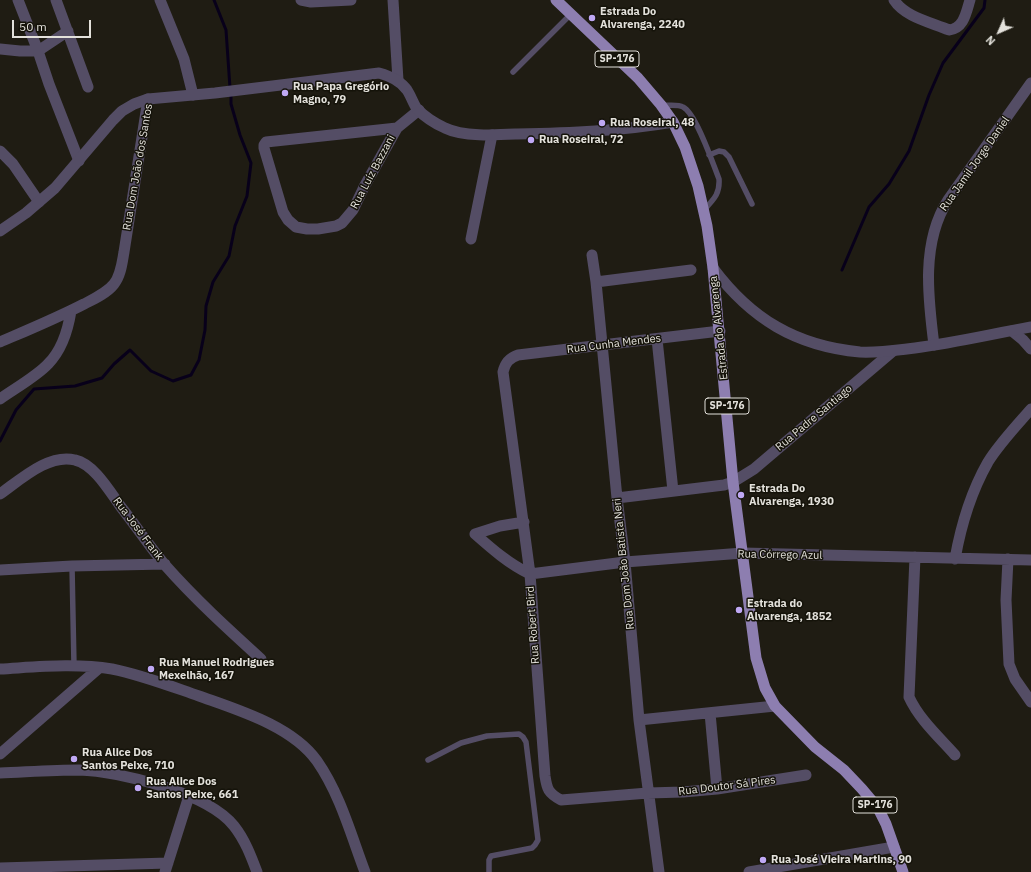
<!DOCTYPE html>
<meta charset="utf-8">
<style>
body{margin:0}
#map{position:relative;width:1031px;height:872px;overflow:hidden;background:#1f1c13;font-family:"IBM Plex Sans",sans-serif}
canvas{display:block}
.north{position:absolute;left:979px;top:12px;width:40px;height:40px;-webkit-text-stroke:3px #15130a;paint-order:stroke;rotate:225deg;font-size:11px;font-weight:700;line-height:16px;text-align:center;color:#e3e1db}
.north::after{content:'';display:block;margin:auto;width:14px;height:18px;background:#e3e1db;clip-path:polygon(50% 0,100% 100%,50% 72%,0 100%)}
.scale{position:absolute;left:12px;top:20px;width:79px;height:18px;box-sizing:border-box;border:2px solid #e3e1db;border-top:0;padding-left:5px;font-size:12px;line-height:14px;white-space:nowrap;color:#e3e1db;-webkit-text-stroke:3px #15130a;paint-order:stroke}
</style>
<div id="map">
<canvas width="1031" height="872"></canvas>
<div class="north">N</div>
<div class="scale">50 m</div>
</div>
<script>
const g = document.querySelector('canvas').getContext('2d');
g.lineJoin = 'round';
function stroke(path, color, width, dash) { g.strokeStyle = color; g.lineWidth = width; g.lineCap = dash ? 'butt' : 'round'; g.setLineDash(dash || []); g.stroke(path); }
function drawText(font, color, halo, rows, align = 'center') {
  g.font = font + ' "IBM Plex Sans",sans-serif'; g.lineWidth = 3; g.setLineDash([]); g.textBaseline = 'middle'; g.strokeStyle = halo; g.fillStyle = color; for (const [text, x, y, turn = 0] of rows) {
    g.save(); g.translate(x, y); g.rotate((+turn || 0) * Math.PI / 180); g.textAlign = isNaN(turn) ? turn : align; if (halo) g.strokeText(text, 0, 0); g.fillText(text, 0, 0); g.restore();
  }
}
stroke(new Path2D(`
 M214,0L226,30L230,88
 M842,270L869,207L889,184L909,151L929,95L943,63L984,8L985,0
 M0,441L16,410L34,389L75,386L102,378L114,364L130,350L151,371L173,381L191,375L199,360L205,330L206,306L213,282L229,256L235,226L247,196L251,163L240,135L231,104V93`), '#08001a', 3);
stroke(new Path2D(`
 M513,72L571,14
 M662,105C668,106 678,104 683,107C696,113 713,164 719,179C720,194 714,199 704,210
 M709,155L719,151L724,152L729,157L752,204
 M72,566L74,666
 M428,760L461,743L472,740L487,736L519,734L523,737L526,742L538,840L535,845L532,848L491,856L489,860V872`), '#544d65', 5.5);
stroke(new Path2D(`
 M18,0L38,51L49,84L79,161
 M56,0L88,87
 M160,0L184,59L193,95
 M301,0L311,2L351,0
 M393,0L398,80
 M894,0C905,17 930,22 949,30C964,28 966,13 970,0
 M0,49L20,51H38L68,31
 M397,128L266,142L264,145V148L283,212L288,220L296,227L307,229H318L336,226L342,223L353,210L364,187L397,128L419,110
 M0,151L13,164L39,202
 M471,239L492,135
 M592,255L596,282L617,498L625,562L639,720L659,872
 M596,282L691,270
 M720,331L518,355C509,358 505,363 503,372L530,574L545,776C547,789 548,793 561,800L648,793L683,792L717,789L806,775
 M1012,331L1023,340L1031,349
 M657,339L673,491
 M0,342C28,330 57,318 84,304C94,299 107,293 114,284C121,275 122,263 124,252L148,99
 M934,345C928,298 921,242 948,200L1031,83
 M0,399C14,389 37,376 48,364C62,350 68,330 71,311
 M0,494C20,480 49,453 75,460C94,464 110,492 121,507C136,526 150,547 165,565C195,599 228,629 261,659
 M617,498L724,485L733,482L754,469L893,351
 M524,522L500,526L475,534C492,549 509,564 530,574L625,562L743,553L1031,560
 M915,557L909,697C919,719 939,737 955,755
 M955,559C961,525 971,492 988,462C999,444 1017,425 1031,409
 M1008,559L1006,600L1009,664L1015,679L1031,702
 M0,570L72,566L165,564
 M0,669C37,667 75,663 112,669C142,675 170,686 199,696C238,710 292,726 317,761C340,794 351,835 365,872
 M710,713L717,789
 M639,720L775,706
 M0,754L99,668
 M0,773C26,772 53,770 79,770C120,771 208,793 234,826C245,840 251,856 257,872
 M0,868L168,863
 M165,872L189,796
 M749,872L894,847`), '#544d65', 11);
stroke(new Path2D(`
 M0,231L26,213L55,188L113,120L122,111L134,104L148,99L215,93L379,73C390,76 400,80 407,90C411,96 413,103 417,109C424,116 436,124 445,128C463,137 497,135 517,134C569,133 621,131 673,122
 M713,268C751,319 796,346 860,352C878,353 897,350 915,348C954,343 992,334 1031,327`), '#544d65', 11);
stroke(new Path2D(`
 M556,0L638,78L661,105L673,122L685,147L698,186L707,226L713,268L733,482L756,658L765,688L775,706L815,747L844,770L862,789L878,808L886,824L903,872`), '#8d7eb0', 11);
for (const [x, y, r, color] of [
 [592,18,4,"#bfa8f4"],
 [285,93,4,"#bfa8f4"],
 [602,123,4,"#bfa8f4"],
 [531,140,4,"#bfa8f4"],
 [741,495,4,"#bfa8f4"],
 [739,610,4,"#bfa8f4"],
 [151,669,4,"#bfa8f4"],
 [74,759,4,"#bfa8f4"],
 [138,788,4,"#bfa8f4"],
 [763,860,4,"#bfa8f4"]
]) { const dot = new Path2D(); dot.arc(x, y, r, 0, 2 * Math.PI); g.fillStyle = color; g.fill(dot); stroke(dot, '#15130a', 1.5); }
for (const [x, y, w] of [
 [617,59,44],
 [727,406,44],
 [875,805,44]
]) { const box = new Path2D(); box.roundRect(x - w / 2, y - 8, w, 16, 3); g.fillStyle = '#15130a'; g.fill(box); stroke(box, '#e3e1db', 1); }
drawText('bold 10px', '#e3e1db', null, [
 ["SP-176",617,59],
 ["SP-176",727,406],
 ["SP-176",875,805]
]);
drawText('bold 11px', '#e3e1db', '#15130a', [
 ["Estrada Do",600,12],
 ["Alvarenga, 2240",600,25],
 ["Rua Papa Gregório",293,87],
 ["Magno, 79",293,100],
 ["Rua Roseiral, 48",610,123],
 ["Rua Roseiral, 72",539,140],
 ["Estrada Do",749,489],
 ["Alvarenga, 1930",749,502],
 ["Estrada do",747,604],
 ["Alvarenga, 1852",747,617],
 ["Rua Manuel Rodrigues",159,663],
 ["Mexelhão, 167",159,676],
 ["Rua Alice Dos",82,753],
 ["Santos Peixe, 710",82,766],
 ["Rua Alice Dos",146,782],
 ["Santos Peixe, 661",146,795],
 ["Rua José Vieira Martins, 90",771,860]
], 'left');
drawText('11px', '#e3e1db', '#15130a', [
 ["Rua Jamil Jorge Daniel",975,164,-55],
 ["Rua Dom João dos Santos",138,167,-80],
 ["Rua Luíz Bazzani",373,172,-62],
 ["Estrada do Alvarenga",719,328,-96],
 ["Rua Cunha Mendes",614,344,-7],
 ["Rua Padre Santiago",814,418,-40],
 ["Rua José Frank",138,529,53],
 ["Rua Córrego Azul",780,555,1],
 ["Rua Dom João Batista Neri",624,564,-96],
 ["Rua Robert Bird",533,625,-94],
 ["Rua Doutor Sá Pires",727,786,-7]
]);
</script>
